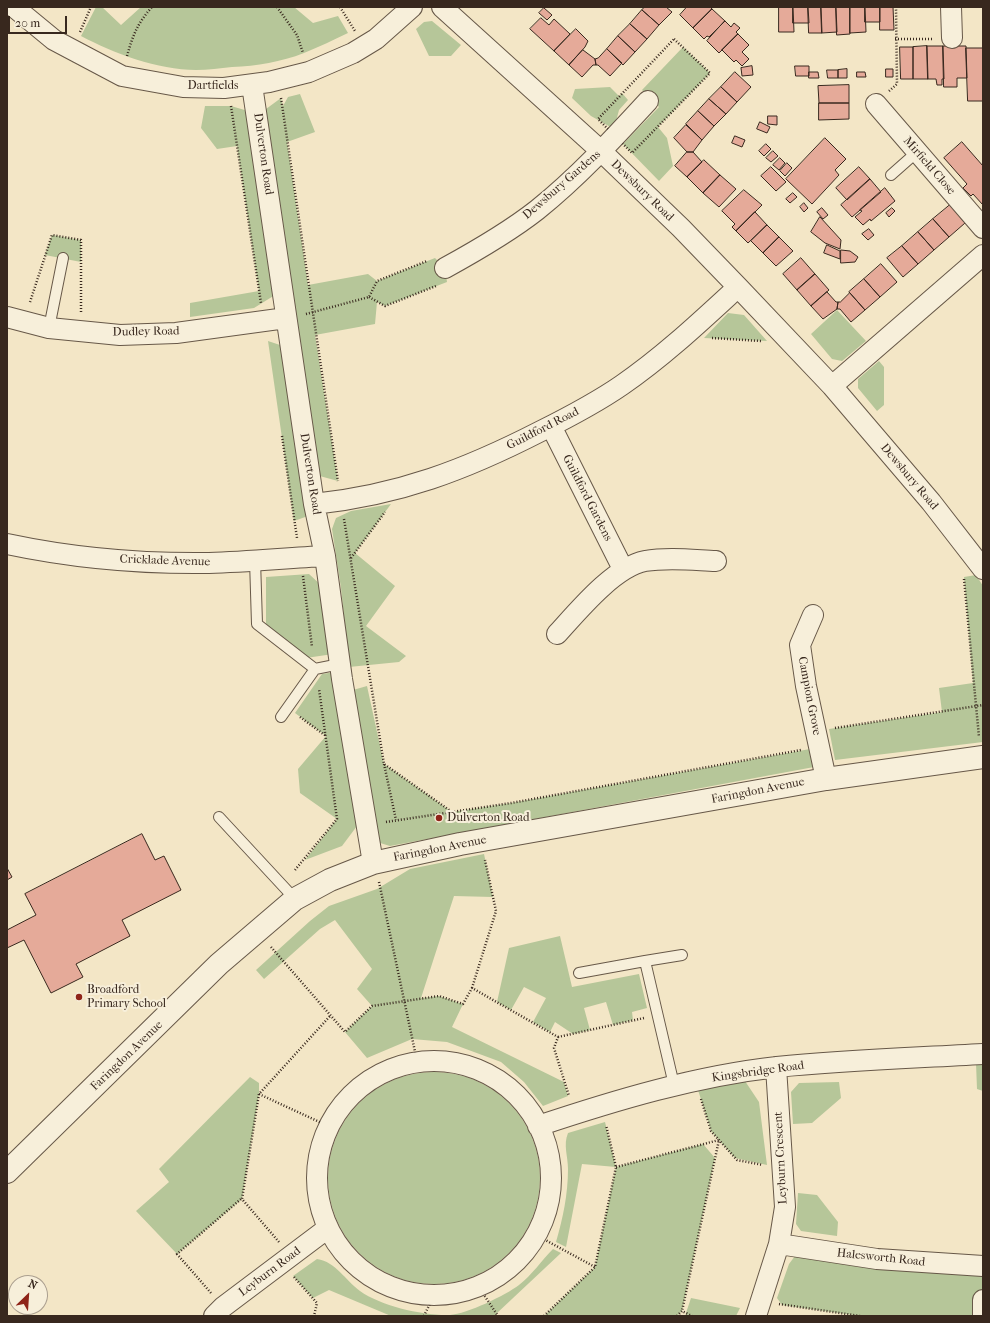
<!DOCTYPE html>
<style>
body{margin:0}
#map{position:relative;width:990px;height:1323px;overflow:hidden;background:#f3e6c6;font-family:"IM FELL French Canon",serif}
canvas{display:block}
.frame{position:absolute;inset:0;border:8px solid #38281e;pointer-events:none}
.north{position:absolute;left:8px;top:1275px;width:40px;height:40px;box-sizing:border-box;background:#f7efda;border:1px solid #ab9f8f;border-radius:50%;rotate:25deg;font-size:11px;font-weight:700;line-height:16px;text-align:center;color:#38281e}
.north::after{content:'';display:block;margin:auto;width:14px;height:18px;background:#8f2418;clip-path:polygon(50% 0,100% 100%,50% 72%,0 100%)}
.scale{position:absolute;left:8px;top:16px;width:59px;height:18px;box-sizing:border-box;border:2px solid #38281e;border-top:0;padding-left:5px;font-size:12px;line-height:14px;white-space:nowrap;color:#38281e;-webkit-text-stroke:3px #f7efda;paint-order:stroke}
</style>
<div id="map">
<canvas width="990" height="1323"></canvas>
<div class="frame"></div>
<div class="north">N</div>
<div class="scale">20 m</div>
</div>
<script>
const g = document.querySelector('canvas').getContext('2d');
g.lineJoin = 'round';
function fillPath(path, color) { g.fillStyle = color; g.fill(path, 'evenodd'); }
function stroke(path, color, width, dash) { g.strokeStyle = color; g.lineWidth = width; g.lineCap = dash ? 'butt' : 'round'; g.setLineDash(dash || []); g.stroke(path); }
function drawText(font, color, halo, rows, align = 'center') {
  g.font = font + ' "IM FELL French Canon",serif'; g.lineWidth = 4; g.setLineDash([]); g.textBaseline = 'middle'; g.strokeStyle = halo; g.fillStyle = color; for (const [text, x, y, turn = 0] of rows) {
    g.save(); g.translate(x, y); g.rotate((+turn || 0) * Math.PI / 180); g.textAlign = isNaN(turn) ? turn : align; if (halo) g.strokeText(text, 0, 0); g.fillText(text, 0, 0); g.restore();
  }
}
fillPath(new Path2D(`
 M96,7H102L121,25L141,7H294L313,23L338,16L348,33C333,40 319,47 304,53C281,62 257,66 232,67C220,68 208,70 196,70C158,70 113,53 81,36Z
 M432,21L461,45L451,56H429L416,29L424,22Z
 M683,47L710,73L658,127L667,138L673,166L659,181L623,144L659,107L642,90Z
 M610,87L619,96L622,93L628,100L619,110L614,129L591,116L572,98L575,89Z
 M300,94L315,132L287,142L308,285L368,274L377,281L435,258L445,268L447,282L385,306L377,302L375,324L315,335L338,481L316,475L266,109L281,98L283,106L288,97Z
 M205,106H231L248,111L275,295L254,308L190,317V303L259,291L237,146L217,149L201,128Z
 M52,235L81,240V262L45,255Z
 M837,310L866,341L842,361L832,359L811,334Z
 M728,313L744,315L767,341L704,338Z
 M268,341L283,346L308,516L294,521Z
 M879,361L884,367V405L877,411L858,388V379Z
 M391,504L355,553L395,586L366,626L406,656L399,662L349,667L341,588L332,529L336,518L351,511Z
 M309,574L323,587L333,654L306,658L266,627V577Z
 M976,575L983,586V742L835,760L829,729L942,712L939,688L973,683L964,577Z
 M335,672L357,826L342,846L305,860L337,819L300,793L298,769L326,736L295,713L322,674Z
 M367,686L384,764L452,812L511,803L810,749L814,767L390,846L377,842L367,824L377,823L364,759L353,690Z
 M484,854L493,897L454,896L421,998L439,996L463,1004L452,1027L564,1082L568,1096L543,1106L524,1082L501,1062L447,1042L412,1039L367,1058L345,1032L372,1006L357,989L372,969L335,920L320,929L264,979L256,970L310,921L329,906L377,889L410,869Z
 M560,936L572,987L639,974L647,1008L632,1012L633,1020L613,1025L606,1002L584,1008L590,1030L573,1034L555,1022L550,1032L533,1022L546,998L524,987L511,1010L497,1002L509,948Z
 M983,1062V1091L977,1089L976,1063Z
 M328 1178a106 106 0 1 1 212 0a106 106 0 1 1-212 0Z
 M250,1077L259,1083V1094L242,1199L177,1254L136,1211L169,1182L159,1169Z
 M745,1081L759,1102L767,1165L735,1158L711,1131L698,1090Z
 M839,1082L841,1098L812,1123L793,1124L791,1092L799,1083Z
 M605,1122L616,1167L703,1144L715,1158L682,1311L677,1316H544L595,1267L616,1167L582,1164L566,1247L556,1242C563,1218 568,1194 568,1169C568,1156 563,1145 568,1133Z
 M798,1193L817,1195L838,1222L837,1236L801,1231L796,1224Z
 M553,1249L561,1253L496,1314L497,1316H391L329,1290L313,1298L293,1276L317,1259C336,1262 345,1280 360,1291C381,1306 424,1316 450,1315C467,1314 506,1295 519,1285C532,1275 542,1260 553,1249Z
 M795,1256L983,1272V1316H860L782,1305L777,1298L789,1264Z
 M691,1298L740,1308L736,1316H685Z`), '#b6c699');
const building = new Path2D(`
 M645,7H666L672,12L659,25L642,10Z
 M687,7H710L712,9L693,28L680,15Z
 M779,7H793L794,32H779Z
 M793,7H808L809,23H793Z
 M808,7H821L822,33H809Z
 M821,7H836L837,32L822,33Z
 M836,7H850V34L837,35Z
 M850,7H865L866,32L850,33Z
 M865,7H880V22H865Z
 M880,7H893L894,30H880Z
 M544,8L552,15L547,20L539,13Z
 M712,9L725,21L709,37L707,36L704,39L693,28Z
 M642,10L659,25L647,39L630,24Z
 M541,18L549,25L554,19L570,34L554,51L530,29Z
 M725,21L731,27L734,23L740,28L736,32L738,34L719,53L707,41Z
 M630,24L647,39L635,52L618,36Z
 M576,29L588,41L585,47L569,65L554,51Z
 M738,34L749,45L742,52L749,59L742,66L736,60L734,62L722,50Z
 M618,36L635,52L623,65L607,49Z
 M927,46L928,79H913V47Z
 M927,46H943L944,79H942V85H937L936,79H928Z
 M943,46H966L967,78H957V87H944Z
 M900,47H913V79H901Z
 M966,48H983V101H968Z
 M607,49L622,63L610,76L598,65H596L595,59L598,58Z
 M583,50L595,59L596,65H593L582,77L569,65Z
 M752,66L753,75L742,76L741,68Z
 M795,66H809V76H796Z
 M847,69V78H838V70Z
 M886,69H893V77H886Z
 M827,70H838V78H828Z
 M735,72L751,87L737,102L721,87Z
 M809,72H818L819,78H809Z
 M857,72H865L866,77H857Z
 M849,85V103H819L818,86Z
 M721,87L737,102L726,114L709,99Z
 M709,99L726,114L714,126L698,111Z
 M819,103H849V119L819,120Z
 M698,111L714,126L702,140L686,124Z
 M768,116H777V125L768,124Z
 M760,122L770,127L767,133L757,129Z
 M686,125L702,140L693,152H687L674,138Z
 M735,136L745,140L742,147L732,143Z
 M825,138L846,159L835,170L839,175L812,204L786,179Z
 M962,142L983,166V205L973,194L971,196L963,188L967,184L944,158Z
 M766,144L771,149L764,156L759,151Z
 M773,151L778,156L771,162L766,158Z
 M687,152H693L702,162L687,177L675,166Z
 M780,158L785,163L779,170L773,165Z
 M704,160L720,175L703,193L687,177Z
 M787,163L792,168L785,176L780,171Z
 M771,167L786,182L776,191L761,176Z
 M859,167L870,179L847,200L836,188Z
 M720,175L736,189L719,207L703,193Z
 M870,179L881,192L852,217L841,205Z
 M885,188L895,201L871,221L870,219L863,225L855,217L862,211L860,210Z
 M744,190L762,205L736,231L732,227L735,224L722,211Z
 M793,193L797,197L790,203L786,199Z
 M804,203L808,208L804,212L800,207Z
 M950,205L965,223L949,237L933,219Z
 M822,208L828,215L823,219L817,212Z
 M892,208L895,211L889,217L886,213Z
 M755,212L767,225L748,243L736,231Z
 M820,217L841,240L840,249L825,243L811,232Z
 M933,219L949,237L934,250L918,232Z
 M767,225L779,237L763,253L751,241Z
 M869,229L874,235L868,240L862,234Z
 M918,232L934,250L918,264L902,246Z
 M779,237L793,251L776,266L763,253Z
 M827,245L840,251V259L824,253Z
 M902,246L918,264L903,277L887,258Z
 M841,250L850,251L858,257L855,262L841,263Z
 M801,258L815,274L797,290L783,274Z
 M881,264L897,282L880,297L864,279Z
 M815,274L829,290L811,306L797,290Z
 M864,279L880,297L865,310L849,292Z
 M827,292L836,302H838L837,309L823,319L811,306Z
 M850,293L865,310L851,322L840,309H837L838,302H840Z
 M142,834L155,860L164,856L181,890L122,920L130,936L76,964L83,977L51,993L24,940L7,948V930L36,915L25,894Z
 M7,868L12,877L7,880Z`);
fillPath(building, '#e5aa99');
stroke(building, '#38281e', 1);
const service = new Path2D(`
 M891,175L917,152
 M49,328L63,258
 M255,560L257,624L315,669
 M281,717L315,669L340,664
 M219,817L295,899
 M645,961L682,955
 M579,973L645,961L674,1085`);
const minor = new Path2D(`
 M14,7L54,40L122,76L183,87L224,88L269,82L309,72L353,53L376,39L412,7
 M442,7L601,151L681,228L738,287L832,386L931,502L983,569
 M951,7L952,38
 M252,85L314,504L325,556L342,679L373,863
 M876,104L983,228
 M445,268C476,251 509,232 537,210C577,178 613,139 648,101
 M7,317L49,328L120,335L176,333L286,318
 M832,386L983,255
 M551,426L623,569
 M314,504C399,495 465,470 541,431C569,417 596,403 622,385C664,356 701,321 738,287
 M7,544C73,558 142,564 209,563C248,562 286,558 325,556
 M813,615L800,645L806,686L826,779
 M557,634C578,611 614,567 645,561C668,557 693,560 716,561
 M317 1178a117 117 0 1 1 234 0a117 117 0 1 1-234 0Z
 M538,1126C616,1100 696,1076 777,1067C845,1060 914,1058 983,1054
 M779,1244L877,1259L983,1266
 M214,1316L223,1307L328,1228
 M756,1316L779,1244L785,1207L776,1067
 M983,1316V1300`);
const tertiary = new Path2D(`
 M7,1172L219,964L295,899L330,880L373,863L460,844L826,779L983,757`);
stroke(service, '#675848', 12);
stroke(minor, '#675848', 22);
stroke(tertiary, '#675848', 24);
stroke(new Path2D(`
 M277,7L297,35L303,53
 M340,7L355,31
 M80,32L91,7
 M674,39L710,73L632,153L598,119Z
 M895,39H933
 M127,56C133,35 137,24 152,7
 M889,91L897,84L896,7
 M281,98L338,481
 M231,106L261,303
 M369,297L385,306L436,286
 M30,302L52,235L81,240V313
 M306,314L369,297L377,281L427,261
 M712,338L761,341
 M282,436L297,538
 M344,519L384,764L452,812
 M351,558L385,512
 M303,576L312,647
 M964,579L979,737
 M300,717L326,736
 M835,728L983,705
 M384,764L396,820
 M386,822L511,803L801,750
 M295,870L337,819L319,689
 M379,882L417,1061
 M271,947L345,1032L372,1006L439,996L463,1004L472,988L558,1037L554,1048L569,1096
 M472,988L496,911L485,860
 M558,1037L644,1018
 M259,1094L328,1126
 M701,1099L711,1131L737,1160L763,1165
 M616,1167L719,1140L682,1311
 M536,1235L595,1267
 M279,1242L242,1199L259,1094L331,1015
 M294,1277L317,1303L314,1316
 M478,1286L498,1316
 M211,1293L177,1254L241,1199
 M779,1304L860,1316
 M424,1316L434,1295
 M544,1316L595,1267L616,1167L606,1125
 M677,1316L682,1311L692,1316`), '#38281e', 2.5, [1, 2]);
stroke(service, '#f7efda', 10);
stroke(minor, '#f7efda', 20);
stroke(tertiary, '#f7efda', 22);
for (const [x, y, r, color] of [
 [439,818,4,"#8f2418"],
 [79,997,4,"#8f2418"]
]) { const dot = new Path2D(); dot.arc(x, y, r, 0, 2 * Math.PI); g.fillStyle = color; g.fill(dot); stroke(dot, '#f7efda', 1.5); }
drawText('12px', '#38281e', '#f7efda', [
 ["Dartfields",213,86],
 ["Dulverton Road",263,154,82],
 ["Mirfield Close",929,166,49],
 ["Dewsbury Gardens",562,185,-41],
 ["Dewsbury Road",642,191,44],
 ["Dudley Road",146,332,-1],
 ["Guildford Road",543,429,-27],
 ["Dulverton Road",310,474,81],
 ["Dewsbury Road",909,477,50],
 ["Guildford Gardens",587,498,63],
 ["Cricklade Avenue",165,561,2],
 ["Campion Grove",809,696,79],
 ["Faringdon Avenue",758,791,-11],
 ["Faringdon Avenue",440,849,-11],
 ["Faringdon Avenue",127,1056,-44],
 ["Kingsbridge Road",758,1072,-8],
 ["Leyburn Crescent",781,1158,-93],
 ["Halesworth Road",881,1258,6],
 ["Leyburn Road",270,1272,-37]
]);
drawText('12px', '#38281e', '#f7efda', [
 ["Dulverton Road",447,818],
 ["Broadford",87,990],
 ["Primary School",87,1004]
], 'left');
</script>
